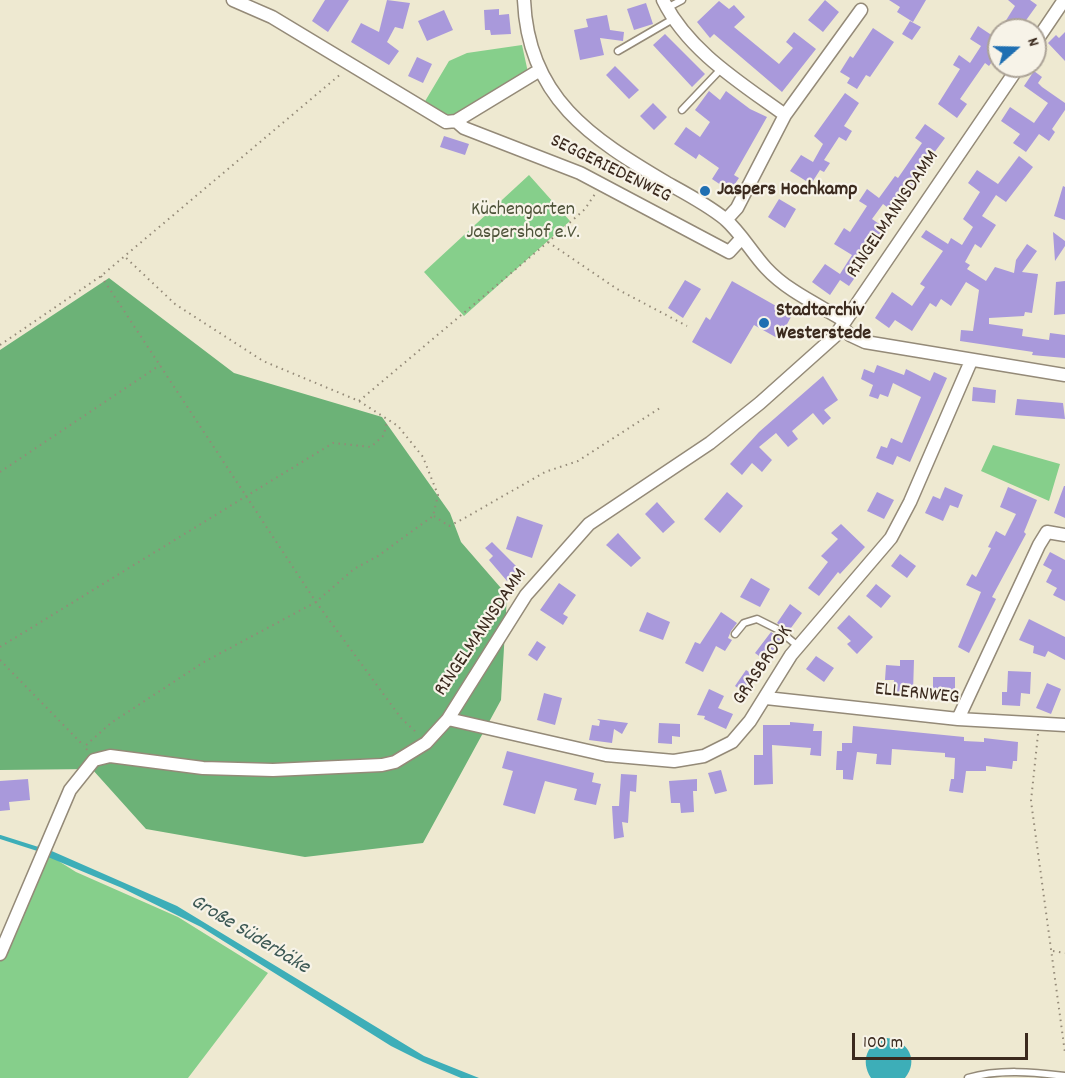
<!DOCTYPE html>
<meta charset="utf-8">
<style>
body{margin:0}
#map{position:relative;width:1065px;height:1078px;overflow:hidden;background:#eee9d1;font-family:Dekko,sans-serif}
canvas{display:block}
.north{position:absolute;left:987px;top:18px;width:60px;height:60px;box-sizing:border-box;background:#f7f3e8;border:2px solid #aca397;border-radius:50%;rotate:70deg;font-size:16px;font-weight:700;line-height:24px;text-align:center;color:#3b2a1e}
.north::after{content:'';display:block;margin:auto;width:21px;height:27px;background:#1f6fb2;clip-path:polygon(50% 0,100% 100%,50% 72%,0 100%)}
.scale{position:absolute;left:852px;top:1033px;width:176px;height:27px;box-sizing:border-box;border:3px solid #3b2a1e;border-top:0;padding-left:8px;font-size:18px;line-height:21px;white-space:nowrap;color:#3b2a1e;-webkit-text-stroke:4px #f7f3e8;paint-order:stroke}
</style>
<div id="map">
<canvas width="1065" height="1078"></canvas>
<div class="north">N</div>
<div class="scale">100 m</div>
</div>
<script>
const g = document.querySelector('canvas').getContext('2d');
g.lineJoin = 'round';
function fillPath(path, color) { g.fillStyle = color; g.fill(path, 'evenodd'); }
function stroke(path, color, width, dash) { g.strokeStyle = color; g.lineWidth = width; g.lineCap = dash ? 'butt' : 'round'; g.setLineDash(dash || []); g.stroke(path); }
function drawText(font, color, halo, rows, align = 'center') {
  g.font = font + ' Dekko,sans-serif'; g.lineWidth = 4.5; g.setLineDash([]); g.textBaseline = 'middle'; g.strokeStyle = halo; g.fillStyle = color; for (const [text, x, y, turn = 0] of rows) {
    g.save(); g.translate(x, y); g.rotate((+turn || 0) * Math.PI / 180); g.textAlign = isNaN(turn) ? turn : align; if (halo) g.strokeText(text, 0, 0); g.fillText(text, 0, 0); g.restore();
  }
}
fillPath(new Path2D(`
 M522,45L529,77L455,120L421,108L449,61L467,53Z
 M529,175L570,221L464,316L424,272Z
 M993,445L1060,464L1049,501L981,471Z
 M44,852L76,872L178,917L268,973L188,1078H0V957Z`), '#86cf8b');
fillPath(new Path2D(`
 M109,278L234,373L382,417L450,513L461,542L507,595L501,700L423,843L305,857L146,829L92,769L0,770V350Z`), '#6cb277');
fillPath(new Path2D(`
 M38,845L177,906L424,1056L479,1078H461L423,1062L391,1046L201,927L122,888L36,852Z
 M887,1038C909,1041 919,1061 905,1078H871C860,1061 867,1042 887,1038Z`), '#3daeb8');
stroke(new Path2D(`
 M0,837L41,850`), '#3daeb8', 4);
fillPath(new Path2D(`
 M325,0H349L328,32L312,21Z
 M387,0L410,3L403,29L395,27L387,42L399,51L389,65L351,42L361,23L379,32Z
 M825,0L839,12L823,32L808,20Z
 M889,0H926L913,22L897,12L900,7Z
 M1008,0H1030L1037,5L1019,30H1000L1015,6Z
 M719,1L729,9L734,5L745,17L734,27L779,64L793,48L786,42L794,32L816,49L782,92L714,34L710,38L697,22Z
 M646,3L653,24L634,30L627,9Z
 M499,9V15L509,14L511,34L491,35L490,30H485L484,10Z
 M444,10L453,30L427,41L418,21Z
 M607,15L610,30L624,32L623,41L600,38L604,55L580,60L574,30L588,27L586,19Z
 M910,21L921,27L912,40L902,34Z
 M978,26L999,40V52L989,66L985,63L960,99L967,104L957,118L938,104L960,69L953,65L959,55L970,63L981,46L970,39Z
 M873,28L894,42L870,77L866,75L857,89L847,83L850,78L840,72L850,56L853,58Z
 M1065,32V61L1048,43L1056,35L1059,38Z
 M665,34L705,74L692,87L653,45Z
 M417,57L432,64L423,83L408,76Z
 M615,66L639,90L629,99L606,75Z
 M1034,71L1042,77L1038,83L1042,87L1065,103V110L1052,129L1055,132L1049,141L1039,134L1026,152L1013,143L1020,134L1001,121L1010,107L1034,123L1048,103L1024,86Z
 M709,91L720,100L726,91L750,109L767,117L734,175L739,178L730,191L712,179L719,168L699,154L696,159L674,144L686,127L700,137L710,122L695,110Z
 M845,93L859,103L844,126L852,131L846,141L839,137L824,160L830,163L824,172L820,170L811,184L790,171L801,155L813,162L823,144L814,136Z
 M653,103L667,117L654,130L640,116Z
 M925,124L945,138L928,161L931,163L895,213L883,204L872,219L885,228L853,275L856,276L849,286L840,280L830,295L812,282L825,264L840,274L852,255L834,244L844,228L850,232L867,206L859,201L867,189L879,198L895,176L898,178L922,143L915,138Z
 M444,136L469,144L465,155L440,147Z
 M1019,156L1033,167L1006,202L996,195L982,216L996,225L981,248L975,244L965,262L970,265L967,269L986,281L995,267L1014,273L1016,260L1027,244L1037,251L1022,272L1038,274L1032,313L1025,312L1024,316L989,318V324L1023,329L1022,336L1049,340L1050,333L1065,335V358L1032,355L1033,352L960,341L961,330L973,331L979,290L966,282L951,306L941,299L936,307L930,303L912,331L895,320L889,328L875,318L892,292L912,306L925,287L920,284L943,251L921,237L926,230L948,244L951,238L962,245L973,227L963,219L980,192L968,183L977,170L998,184Z
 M1063,186L1065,187V220L1054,216Z
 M779,199L796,209L785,228L768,217Z
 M1053,232L1065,241V246L1055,261Z
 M685,280L701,289L683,318L668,308Z
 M732,281L792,315L779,339L754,325L731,364L692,342L706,317L710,320Z
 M1065,281V314L1054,315L1056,282Z
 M877,365L904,375L906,369L930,381L934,372L947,378L910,462L897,456L893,465L876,458L881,446L887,448L891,438L902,443L921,397L893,383L888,397L880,394L878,399L869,396L873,385L861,379L864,369L874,373Z
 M823,376L838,400L824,410L831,418L823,425L813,413L792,431L798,439L788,447L776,433L759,447L772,460L762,472L752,463L742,475L730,464L759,432Z
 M973,387L996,390L995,403L972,401Z
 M1017,399L1063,403L1065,419L1015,415Z
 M1064,486H1065V518L1054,513Z
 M945,487L963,495L958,508L950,505L943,521L925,513L933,496L940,499Z
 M1008,487L1037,500L1024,532L1026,534L992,597L996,599L969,653L958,647L981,592L966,585L972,574L976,577L991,548L988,547L996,531L1005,536L1016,514L1000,507Z
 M727,492L743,506L720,533L704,519Z
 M877,492L894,500L884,519L867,511Z
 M657,502L675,522L663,533L645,514Z
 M517,516L543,525L532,558L506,549Z
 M841,524L865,547L840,574L838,572L819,596L808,588L828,562L821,556L838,539L831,533Z
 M618,533L641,558L631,567L606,545Z
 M492,542L520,570L507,581L489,560L493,556L485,548Z
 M1050,552L1065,560V601L1053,595L1057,588L1046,582L1052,570L1043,565Z
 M900,554L916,566L907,578L891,566Z
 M751,578L770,589L760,607L740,597Z
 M559,583L576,595L563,614L568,617L563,625L540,610Z
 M876,584L891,596L881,608L866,596Z
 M790,604L802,613L788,632L777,623Z
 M647,612L670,622L663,640L639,631Z
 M721,612L737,623L731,631L728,638L732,640L725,651L716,646L703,672L685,663L695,642L700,644Z
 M849,615L873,637L857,654L847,644L851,641L837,628Z
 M1029,619L1065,637V660L1048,651L1045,657L1033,653L1034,646L1019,640Z
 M771,632L782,640L766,661L755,653Z
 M537,641L546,647L537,661L528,655Z
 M816,656L834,668L824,682L806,669Z
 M900,660H914L913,692H893L894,680H885L886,665L900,666Z
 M746,670L757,677L746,694L735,686Z
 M1008,671L1031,672L1030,694L1021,693L1020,706L1002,705V692H1007Z
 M933,677H955V694H933Z
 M1047,683L1061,689L1051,714L1036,708Z
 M709,689L724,696L718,708L733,714L726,729L704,719L705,716L697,715Z
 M544,693L562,698L555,725L537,720Z
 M597,719L628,723L622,734L614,729L612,743L589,740L592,725L599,726L600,721Z
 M790,722L814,724L813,731H822L821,756L810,755L811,748L772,745L773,784L754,785V755H763V725H790Z
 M659,723L680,724V737L672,736V744L658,743Z
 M853,726L964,737V741L984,742V738L1018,742L1017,761H1013L1012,769L986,766V771H966L963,793L949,791L951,779H954L955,758L945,757V753L892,749L891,765L876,764L877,754L857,752L853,780L843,779V770H836L837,751H842V743H852Z
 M507,751L594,773L592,782L601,784L596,805L574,800L577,789L545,781L535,814L503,805L513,771L502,768Z
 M721,770L727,791L715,794L708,773Z
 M621,774L637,775L636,792L630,791L628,823L622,822L624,837L614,839L612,806H619Z
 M28,779L30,800L9,802L10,810L0,811V781Z
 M697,779V791H693L694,812L681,813L680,803H671L669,781Z`), '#a999db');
const service = new Path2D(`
 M667,8L682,0
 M618,51L673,19
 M682,110L721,69
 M735,634L744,623L757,619L777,629L798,646
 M968,1078C999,1069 1033,1072 1065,1076`);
const minor = new Path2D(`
 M233,0L272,17L446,122L456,121L540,70
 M524,0C528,98 591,138 667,183C687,194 708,205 725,219C741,233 752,253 766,268C787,291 819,305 845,321
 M663,0C688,51 741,83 785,115
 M1035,43L1064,0
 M456,121L464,128L580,173L729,252L741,239
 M726,220L737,208L785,115L861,10
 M842,327L850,335L865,342L1065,375
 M766,698L958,719L1065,725
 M448,719L606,755L674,761L704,756L732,742L750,721L791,655L891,538L910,502L971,361
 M958,719L1039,545L1047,532L1065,535
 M0,954L70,790L94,760L110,756L203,768L273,770L382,765L395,762L426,743L448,719L526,595L589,524L710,443L760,403L835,336L1019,66`);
stroke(service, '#948a78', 9);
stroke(minor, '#948a78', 15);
stroke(new Path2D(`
 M548,242L617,289L687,326
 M101,276L316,602L401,718L418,734
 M0,345L101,276L342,73
 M359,401L548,242L585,209L595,194
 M0,472L160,365
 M434,516L449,526L463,519L545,472L578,461L660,408
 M0,647L333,443L371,447L384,435L387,420
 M0,660L84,746
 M1038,734L1031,801L1065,1053
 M87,750L85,746L111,723L204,662L316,602L354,569L378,556L433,516L438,495L423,457L398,426L359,401L263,361L175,304L123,255
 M1053,951L1065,953`), '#948a78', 2, [1.5, 4.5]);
stroke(service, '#fff', 6);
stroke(minor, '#fff', 12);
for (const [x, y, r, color] of [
 [705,191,6,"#1f6fb2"],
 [764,323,6,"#1f6fb2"]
]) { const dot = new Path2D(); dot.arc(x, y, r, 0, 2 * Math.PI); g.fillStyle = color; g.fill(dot); stroke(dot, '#f7f3e8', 2); }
drawText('20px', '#3b2a1e', '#f7f3e8', [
 ["SEGGERIEDENWEG",610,170,26],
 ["RINGELMANNSDAMM",894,215,-56],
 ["RINGELMANNSDAMM",482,633,-56],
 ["GRASBROOK",764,666,-56],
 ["ELLERNWEG",917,695,6]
]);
drawText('bold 20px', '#3b2a1e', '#f7f3e8', [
 ["Jaspers Hochkamp",717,191],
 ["Stadtarchiv",776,312],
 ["Westerstede",776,335]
], 'left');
drawText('20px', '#4e5339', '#f7f3e8', [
 ["Küchengarten",523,211],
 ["Jaspershof e.V.",523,234]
]);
drawText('italic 21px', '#3c5854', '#f7f3e8', [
 ["Große Süderbäke",249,936,31]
]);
</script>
